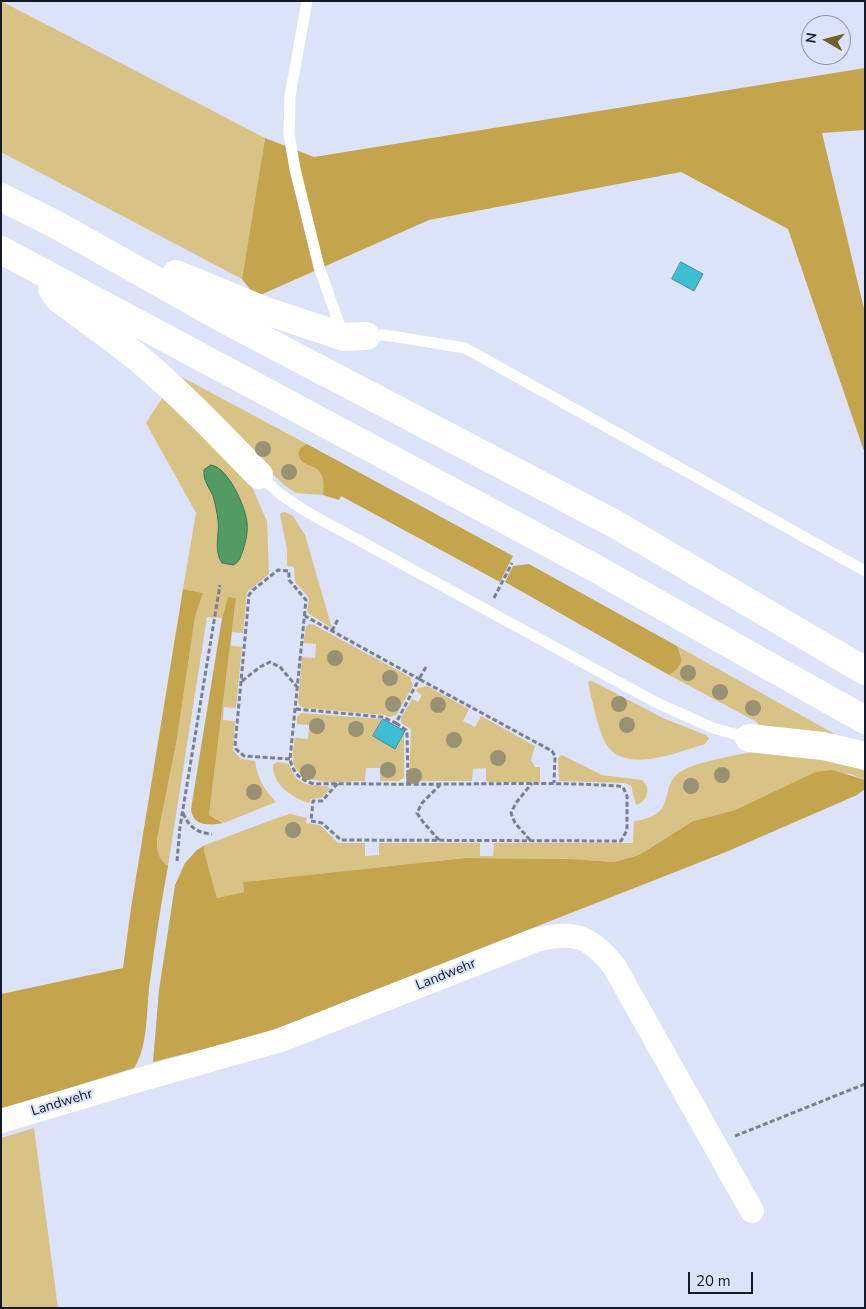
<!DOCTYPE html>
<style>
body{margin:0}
#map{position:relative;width:866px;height:1309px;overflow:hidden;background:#dce3f8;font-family:"Nunito Sans",sans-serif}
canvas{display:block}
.frame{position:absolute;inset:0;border:2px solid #141a2c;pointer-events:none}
.north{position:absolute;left:801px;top:15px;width:50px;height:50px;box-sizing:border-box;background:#dce3f8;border:1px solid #8c93a6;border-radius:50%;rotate:278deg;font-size:14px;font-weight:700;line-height:20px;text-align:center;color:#141a2c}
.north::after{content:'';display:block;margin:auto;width:18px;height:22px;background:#715f2e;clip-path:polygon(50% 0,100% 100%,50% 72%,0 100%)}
.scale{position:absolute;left:688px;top:1272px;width:65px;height:22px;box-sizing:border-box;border:2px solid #141a2c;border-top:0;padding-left:6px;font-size:15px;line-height:18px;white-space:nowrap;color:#141a2c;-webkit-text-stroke:4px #dce3f8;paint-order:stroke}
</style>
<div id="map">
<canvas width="866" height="1309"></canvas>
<div class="frame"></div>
<div class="north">N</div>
<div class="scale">20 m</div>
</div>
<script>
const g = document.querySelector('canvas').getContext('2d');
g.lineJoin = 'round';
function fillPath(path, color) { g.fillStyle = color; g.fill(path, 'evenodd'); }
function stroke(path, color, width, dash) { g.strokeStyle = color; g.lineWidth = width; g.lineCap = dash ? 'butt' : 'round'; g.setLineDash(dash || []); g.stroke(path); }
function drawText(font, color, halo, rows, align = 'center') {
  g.font = font + ' "Nunito Sans",sans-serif'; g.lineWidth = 4; g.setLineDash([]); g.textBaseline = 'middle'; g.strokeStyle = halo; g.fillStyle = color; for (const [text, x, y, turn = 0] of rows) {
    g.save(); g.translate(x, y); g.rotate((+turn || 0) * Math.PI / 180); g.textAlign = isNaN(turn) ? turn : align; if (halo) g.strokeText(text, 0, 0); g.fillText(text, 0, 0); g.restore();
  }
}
fillPath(new Path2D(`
 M1,1L265,138L242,279L1,152Z
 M176,374L307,444L301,447L298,453C301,474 328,456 323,495L296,493L284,485L203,405Z
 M166,392L235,461L252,487L267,521L269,574L247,592L243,633L232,632L231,646L242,647L236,708L224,707L223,720L235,721L233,750L241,759L255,761C257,777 264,790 276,802L224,823L209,815L236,598L228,597L222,618L207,617L168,866C158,859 157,851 157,839L177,739L195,617L203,593L183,589L196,513L146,423Z
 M285,512L293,516L305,535L332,628L309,614L307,611L309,598L295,582L294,567L287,566V549L280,515L281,513Z
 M309,624L314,625L410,677L413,686L396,715L389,717L385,715L304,708L300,706L298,702L302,657L315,658L316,644L303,643L306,627Z
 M677,646L833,733L835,735L760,729L757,722L669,675L680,666L681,654Z
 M590,680L665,719L706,735L709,738L705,744C678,752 622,776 605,742C598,729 592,699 588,683Z
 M427,686L469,709L463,721L475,727L481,716L535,746L531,760L535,767H540V782H488L486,781V768L473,769L472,781H414L409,777L411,729L401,723V718L412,699L418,702L422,695L416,691L418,688Z
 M301,713L381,719V721L373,736L395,748L404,733V777L399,781H380V768H366L365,781C344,781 298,789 293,761C292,754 294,745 295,738L308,739L309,725L297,724V717Z
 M766,750L865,767V780L850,774L815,772L735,810L693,821L639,855L614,862L572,859L465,858L243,882L244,892L217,898L204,851L205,845L280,817L290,814L307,818L306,823L320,825L338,843H365V856L379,855V843H480V856H493L494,843H633L634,821C680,815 657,788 680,772C697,761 745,753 766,750Z
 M562,755L602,775L642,780L647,786C648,796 645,802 636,805L631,786L625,783L559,781L558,758Z
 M277,762L289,764C296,785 308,786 327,786L330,789L321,798L311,799L309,803C293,798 272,785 273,765Z
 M34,1128L58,1308H1V1138Z`), '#d8c286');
fillPath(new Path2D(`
 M865,68V130L822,133L865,313V454L788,229L681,172L429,220L256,297L242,279L265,138L314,157Z
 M307,444L513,556L500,582L341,496L339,500L323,495C328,456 301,474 298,453L301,447Z
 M529,564L677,646C684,661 683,666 669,675L505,582L513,566Z
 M183,589L203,593L195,617L177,739L157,839C157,851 158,859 168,866C161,904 155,943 150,981C146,1007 149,1046 134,1068L1,1109V994L123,968L131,908Z
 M228,597L236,598L209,815L223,823C210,826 192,826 191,809L222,618Z
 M833,770L865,780V789L857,795L726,852L263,1034L153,1062L159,990L175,885L185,863L197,850L205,845L204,851L217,898L244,892L243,882L465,858L572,859L614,862L639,855L693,821L735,810L815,772Z`), '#c4a54e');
const water = new Path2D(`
 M211,465C228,467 245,506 247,522C248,532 246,541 243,550C241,556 239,563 233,565L222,563C213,550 220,534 218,520C217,512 215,503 213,496C209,487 203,481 204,470Z`);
fillPath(water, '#529b64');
stroke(water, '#3f7453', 1);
const building = new Path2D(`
 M681,262L703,274L694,291L672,279Z
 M383,719L405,731L395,749L373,736Z`);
fillPath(building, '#3ebed2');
stroke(building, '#448c98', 1);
stroke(new Path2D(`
 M494,598L512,563
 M331,630L333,629L338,619
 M426,667L419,679L552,751L555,756L554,783
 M242,681L260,667L270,662L280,667L297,687
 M296,709L382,717L396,723L419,679L305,616
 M396,723L406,730L407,734L408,783
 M290,759L244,756L236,749L235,746L249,595L253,590L278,570L289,571V580L306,600L290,759C293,773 300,780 314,784C357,783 400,785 443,784C502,784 560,782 618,786L623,787L627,796V830L621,841L341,840L322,823L311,821L313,801H322L338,783
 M183,813C189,827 197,833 212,834
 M439,840L423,822L417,813L422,803L440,785
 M530,840L515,823L511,813L516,803L532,783
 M177,861L180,827L220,585
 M735,1136L865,1084`), '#798093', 3, [5, 2.5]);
stroke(new Path2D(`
 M307,1L290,96L289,134L295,169L319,267L343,335
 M366,336L385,335L465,348L865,571
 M259,475L280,494L307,512L657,703L713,728L749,738`), '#fff', 11);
stroke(new Path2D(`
 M1,1121L146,1078L281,1040L536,940C574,930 590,936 614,966L752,1211`), '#fff', 24);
stroke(new Path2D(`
 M1,197L55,224L224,319L615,524L865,671
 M1,250L593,567L865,720
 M176,274L263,310L344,337L366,336
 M52,289L59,299C88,320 117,340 144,363C185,398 222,437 259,475
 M749,738L823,746L865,756`), '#fff', 28);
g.fillStyle = '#999173';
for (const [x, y] of [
 [263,449],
 [289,472],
 [335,658],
 [688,673],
 [390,678],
 [720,692],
 [393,704],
 [619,704],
 [438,705],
 [753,708],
 [627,725],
 [317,726],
 [356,729],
 [454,740],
 [498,758],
 [388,770],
 [308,772],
 [722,775],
 [414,776],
 [691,786],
 [254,792],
 [293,830]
]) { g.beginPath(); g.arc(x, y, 8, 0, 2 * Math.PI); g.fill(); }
drawText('14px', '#141a2c', '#dce3f8', [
 ["Landwehr",446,975,-22],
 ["Landwehr",62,1103,-17]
]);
</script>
